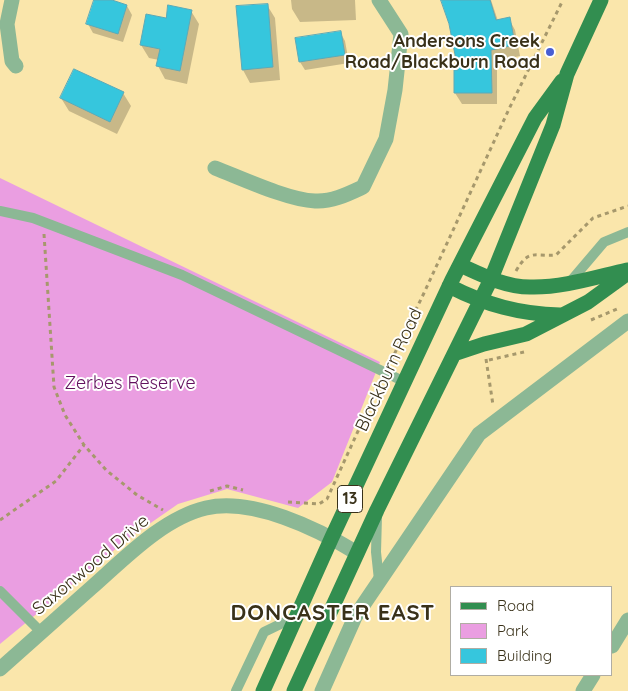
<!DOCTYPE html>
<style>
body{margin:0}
#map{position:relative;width:628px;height:691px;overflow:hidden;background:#fae6ab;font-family:Quicksand,sans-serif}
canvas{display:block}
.legend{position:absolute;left:450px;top:586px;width:162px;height:90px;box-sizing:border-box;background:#fff;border:1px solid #b0ada3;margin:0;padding:6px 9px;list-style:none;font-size:15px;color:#393119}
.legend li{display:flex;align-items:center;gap:10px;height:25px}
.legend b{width:25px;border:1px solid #b0ada3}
</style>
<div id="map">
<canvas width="628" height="691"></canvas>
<ul class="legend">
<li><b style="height:6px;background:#328e50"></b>Road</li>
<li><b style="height:14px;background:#ea9ee1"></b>Park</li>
<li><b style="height:14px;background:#36c6dd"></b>Building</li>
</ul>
</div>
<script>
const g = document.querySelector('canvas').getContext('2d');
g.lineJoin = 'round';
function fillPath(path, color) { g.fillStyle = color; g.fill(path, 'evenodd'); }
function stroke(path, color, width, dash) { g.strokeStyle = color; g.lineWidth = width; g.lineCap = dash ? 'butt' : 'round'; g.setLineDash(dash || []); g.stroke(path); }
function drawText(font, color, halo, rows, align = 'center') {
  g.font = font + ' Quicksand,sans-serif'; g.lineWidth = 4; g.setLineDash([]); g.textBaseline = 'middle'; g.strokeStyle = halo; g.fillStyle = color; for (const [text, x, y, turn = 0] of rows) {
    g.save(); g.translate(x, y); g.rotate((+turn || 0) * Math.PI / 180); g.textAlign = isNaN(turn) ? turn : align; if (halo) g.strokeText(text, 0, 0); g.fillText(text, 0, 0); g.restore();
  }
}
fillPath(new Path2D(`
 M0,178L380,362L332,482L298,508L227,489L178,504L129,538L0,644Z`), '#ea9ee1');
fillPath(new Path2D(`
 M95,0H108L127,6L132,15L123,42L93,33L88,24Z
 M291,0H355L356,20L300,22L292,9Z
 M442,0H491L498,21L509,19L515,30L520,56L497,61V104H462L455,93V71H459L450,24Z
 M267,5L275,18L280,80L250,83L243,70Z
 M191,11L199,24L187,84L165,79L158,66L159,60L149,58L141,45L167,20Z
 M340,32L345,41L349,63L305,70L300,62Z
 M123,93L131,106L117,134L69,111L61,98Z`), '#0003');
const building = new Path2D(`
 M94,0H112L127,5L118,34L86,24Z
 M441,0H490L496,20L510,17L515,45L491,50L492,93H454V70H458L449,24Z
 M268,4L273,67L242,70L236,6Z
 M168,5L192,10L180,71L156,66L160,49L140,45L146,14L166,18Z
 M341,31L345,55L299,62L295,38Z
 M74,69L124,92L110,122L60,98Z`);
fillPath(building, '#36c6dd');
stroke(building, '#5ca9b7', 1);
stroke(new Path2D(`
 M44,234L54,387L65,415L84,445L106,470L137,495L163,510
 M516,271C529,248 535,257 556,255L593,218L628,206
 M591,320L617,309
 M486,359L493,405
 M489,360L524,352
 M391,361L424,293L509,109L563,0
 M210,491L227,486L243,490
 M288,502L319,504L327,499L380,383
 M0,520L56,481L84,445
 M36,612L73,581`), '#a6986c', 3, [4, 4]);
stroke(new Path2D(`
 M0,211L33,218L182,275L405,382
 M570,282L604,242L628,232
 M377,516L376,552L379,580
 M0,591L41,632
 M236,691L264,632L297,616`), '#8cb895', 10);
stroke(new Path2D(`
 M12,0L7,24L12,61L16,66
 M215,168C241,178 288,200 315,201C332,202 348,194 363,187L386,139L395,90L401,34L379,0
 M612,646L628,620
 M0,669C30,642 61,615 91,588C124,559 163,518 206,508C252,497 318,529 357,553
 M322,691L355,617L479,434L628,321
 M583,691L593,675`), '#8cb895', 15);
stroke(new Path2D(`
 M460,265C482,275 505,287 530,287C562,288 596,277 627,270
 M449,286C486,305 520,314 560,315
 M454,354L484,344L526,334L588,302L628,273
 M263,691L332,537L452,280L535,118L562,81
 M294,691L377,510L491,279L553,125L567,74L601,0`), '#328e50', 15);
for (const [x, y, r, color] of [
 [550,52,5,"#485ed3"]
]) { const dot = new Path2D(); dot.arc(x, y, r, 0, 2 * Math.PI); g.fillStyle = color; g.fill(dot); stroke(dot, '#fff', 2); }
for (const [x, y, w] of [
 [350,499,25]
]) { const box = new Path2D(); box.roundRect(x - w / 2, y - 13.5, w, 27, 4); g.fillStyle = '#fff'; g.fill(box); stroke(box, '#393119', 1); }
drawText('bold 16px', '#393119', null, [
 ["13",350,499]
]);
drawText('bold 18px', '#393119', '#fff', [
 ["Andersons Creek",540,42],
 ["Road/Blackburn Road",540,63]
], 'right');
drawText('18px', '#393119', '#fff', [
 ["Blackburn Road",389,370,-65],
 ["Saxonwood Drive",91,565,-40]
]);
drawText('18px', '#62105e', '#fff', [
 ["Zerbes Reserve",130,384]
]);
g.letterSpacing = '1px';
drawText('bold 22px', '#393119', '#fff', [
 ["DONCASTER EAST",333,613]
]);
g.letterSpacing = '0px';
</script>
